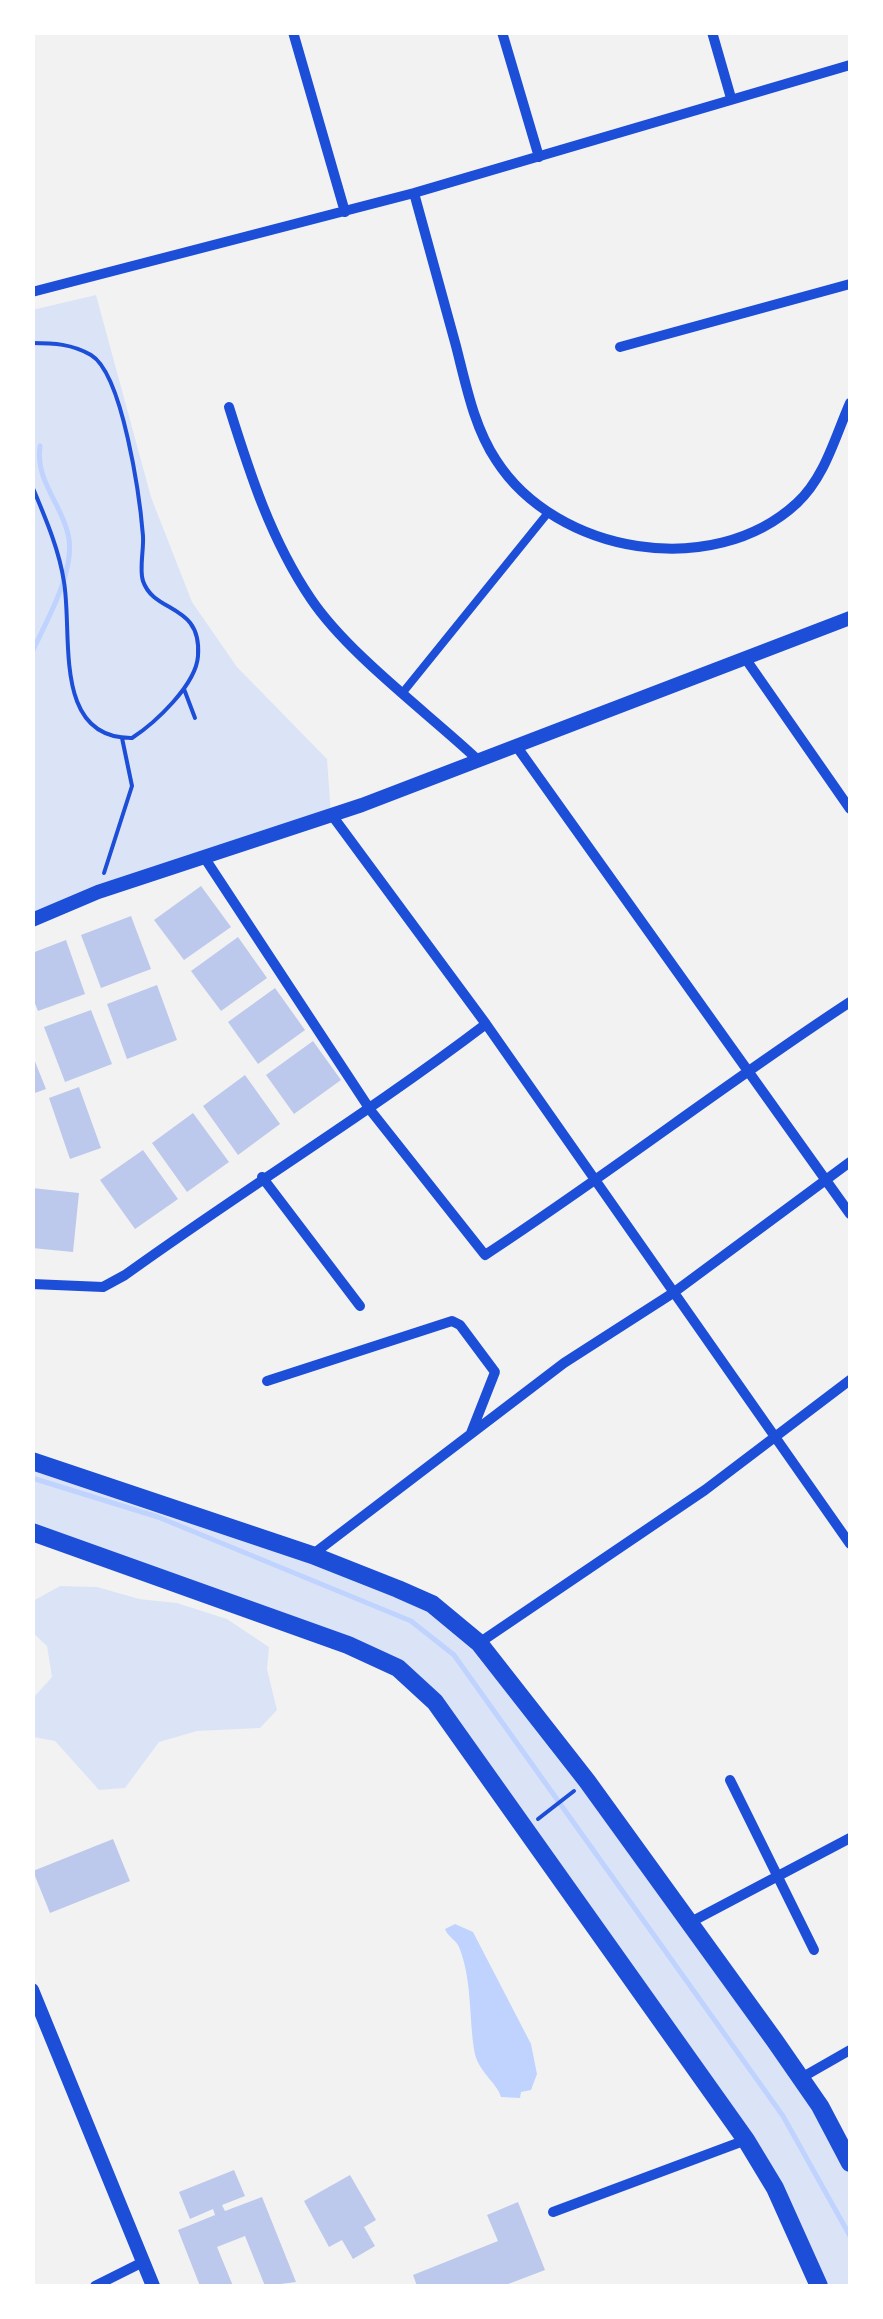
<!DOCTYPE html>
<style>
body{margin:0}
#map{position:relative;width:883px;height:2319px;overflow:hidden;background:#f2f2f2;font-family:Lato,sans-serif}
canvas{display:block}
.frame{position:absolute;inset:0;border:35px solid #fff;pointer-events:none}
</style>
<div id="map">
<canvas width="883" height="2319"></canvas>
<div class="frame"></div>
</div>
<script>
const g = document.querySelector('canvas').getContext('2d');
g.lineJoin = 'round';
function fillPath(path, color) { g.fillStyle = color; g.fill(path, 'evenodd'); }
function stroke(path, color, width, dash) { g.strokeStyle = color; g.lineWidth = width; g.lineCap = dash ? 'butt' : 'round'; g.setLineDash(dash || []); g.stroke(path); }
fillPath(new Path2D(`
 M96,295L151,497L192,602L237,667L327,759L331,814L32,920V310Z
 M32,1461L398,1589L479,1643L587,1781L850,2163V2286H819L775,2188L526,1828L398,1668L33,1532Z
 M60,1586L97,1587L139,1599L177,1603L227,1619L269,1647L267,1669L277,1710L260,1728L197,1731L159,1742L125,1788L99,1790L55,1741L33,1737V1698L52,1677L47,1646L33,1633V1601Z`), '#dbe4f7');
fillPath(new Path2D(`
 M455,1924L473,1932L531,2044L537,2074L531,2090L521,2092L520,2098L501,2097C497,2082 477,2072 474,2049C469,2016 472,1979 459,1947C456,1940 448,1937 445,1929Z`), '#bfd3fe');
stroke(new Path2D(`
 M32,652C46,622 77,569 68,534C61,503 35,480 40,446
 M32,1478L158,1517L411,1621L454,1655L783,2116L850,2236`), '#bfd3fe', 5);
fillPath(new Path2D(`
 M201,886L231,927L184,960L154,920Z
 M131,916L151,969L101,988L81,935Z
 M238,937L267,978L221,1011L191,971Z
 M66,940L85,994L38,1011L32,996V953Z
 M157,985L177,1040L127,1059L107,1004Z
 M275,988L305,1030L258,1064L228,1022Z
 M91,1010L112,1064L65,1082L44,1027Z
 M313,1041L341,1080L294,1114L266,1075Z
 M32,1054L46,1089L32,1094Z
 M245,1075L280,1124L238,1155L203,1106Z
 M79,1087L101,1148L70,1159L49,1098Z
 M193,1113L229,1162L187,1192L152,1143Z
 M143,1150L178,1199L135,1229L100,1180Z
 M32,1188L79,1193L73,1252L32,1248Z
 M113,1839L130,1881L50,1913L33,1871Z
 M234,2170L245,2196L222,2205L225,2211L262,2197L296,2282L265,2286L245,2236L217,2247L233,2286H200L178,2230L215,2215L213,2209L190,2219L179,2192Z
 M350,2175L376,2220L364,2227L375,2246L353,2259L342,2240L329,2247L304,2201Z
 M518,2202L545,2270L503,2286H417L413,2275L498,2241L487,2215Z`), '#bdc9ec');
stroke(new Path2D(`
 M32,343C54,343 72,344 91,355C123,374 140,499 143,536C144,549 139,570 143,581C154,614 202,603 198,656C196,685 155,723 132,738C52,739 73,635 64,582C59,549 45,517 32,486
 M184,689L195,718
 M104,873L132,786L122,738
 M538,1819L574,1791`), '#1d4ed8', 4);
stroke(new Path2D(`
 M404,691L547,514`), '#1d4ed8', 8);
stroke(new Path2D(`
 M293,32L345,212
 M502,32L539,157
 M712,32L731,98
 M414,193C428,244 442,295 456,346C466,385 474,427 496,460C556,554 713,581 797,503C825,477 835,437 850,403
 M32,292L414,193L850,65
 M620,347L850,284
 M229,407C250,474 271,540 311,599C348,654 428,713 478,760
 M745,658L850,809
 M517,747L850,1214
 M331,814L486,1024L850,1544
 M206,860L371,1111L485,1255C609,1174 726,1083 850,1002
 M262,1177L360,1306
 M32,1284L103,1287L125,1275C244,1189 369,1113 486,1024
 M267,1381L452,1321L460,1325L495,1372L471,1433
 M312,1555L564,1363L673,1293L850,1162
 M479,1643L705,1490L850,1380
 M730,1780L814,1950
 M689,1923L850,1838
 M801,2078L850,2050
 M553,2212L746,2140
 M95,2286L143,2262`), '#1d4ed8', 10);
stroke(new Path2D(`
 M32,920L98,892L362,805L850,618
 M32,1990L153,2286`), '#1d4ed8', 14);
stroke(new Path2D(`
 M32,1461L312,1555L398,1589L432,1604L479,1643L587,1781L775,2041L820,2106L850,2163
 M32,1532L348,1645L398,1668L435,1702L746,2140L775,2188L819,2286`), '#1d4ed8', 18);
</script>
